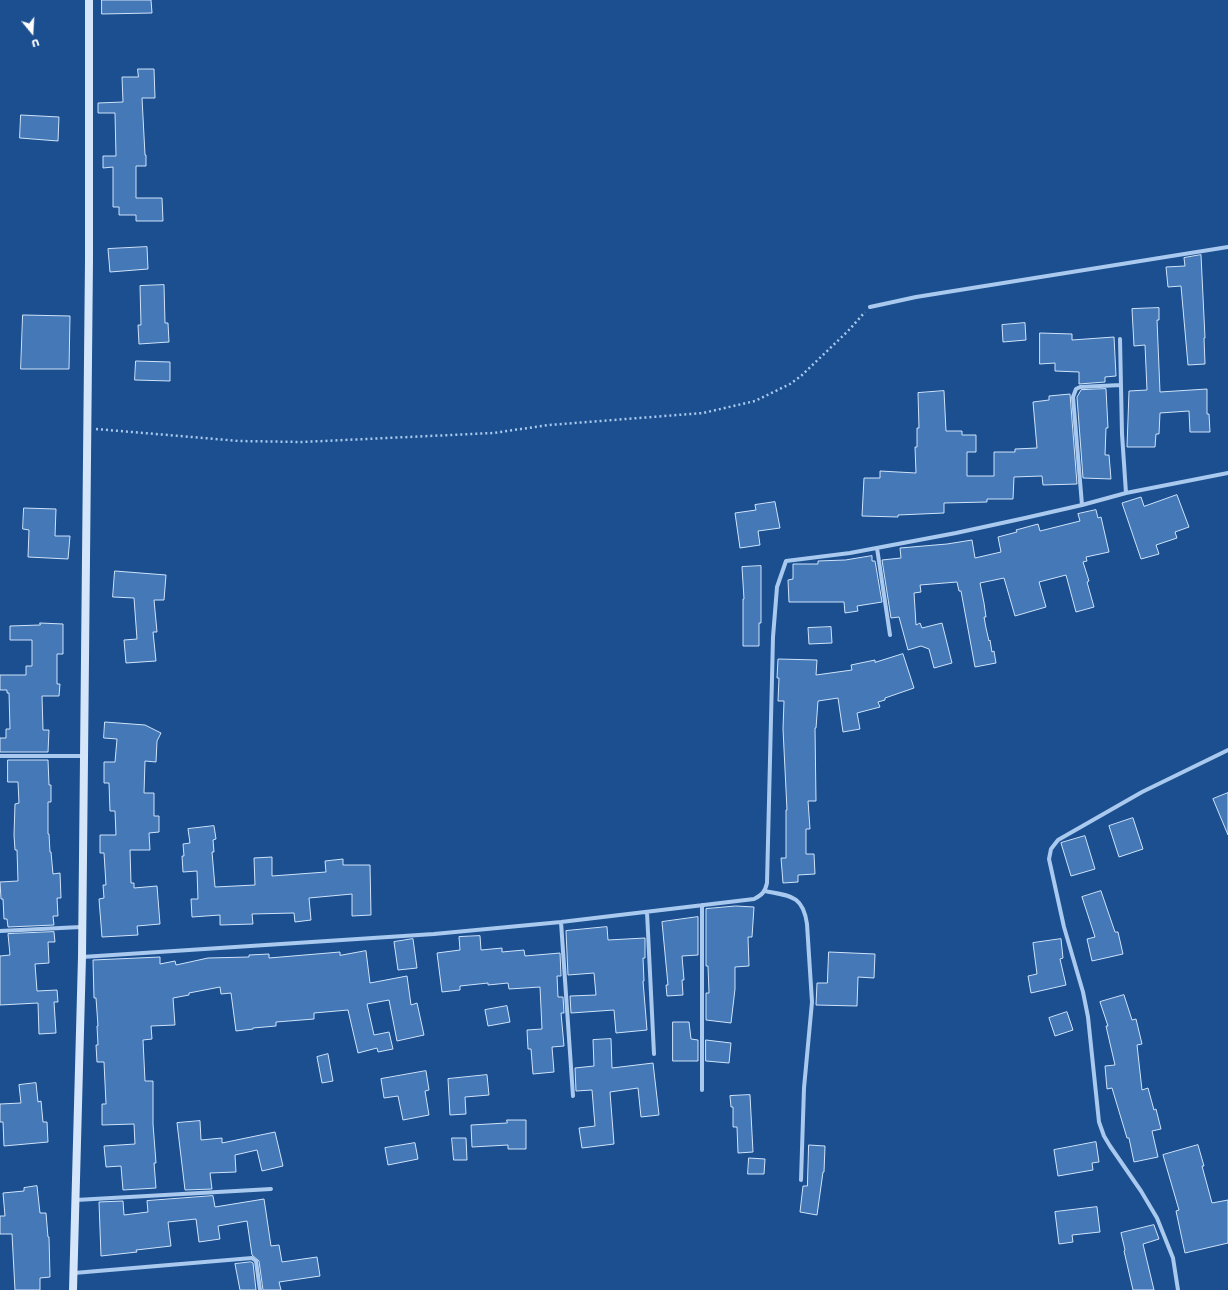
<!DOCTYPE html>
<style>
body{margin:0}
#map{position:relative;width:1228px;height:1290px;overflow:hidden;background:#1b4f8f;font-family:Jost,sans-serif}
canvas{display:block}
.north{position:absolute;left:12px;top:12px;width:40px;height:40px;-webkit-text-stroke:3px #1b4f8f;paint-order:stroke;rotate:162deg;font-size:11px;font-weight:700;line-height:16px;text-align:center;color:#fff}
.north::after{content:'';display:block;margin:auto;width:14px;height:18px;background:#fff;clip-path:polygon(50% 0,100% 100%,50% 72%,0 100%)}
</style>
<div id="map">
<canvas width="1228" height="1290"></canvas>
<div class="north">U</div>
</div>
<script>
const g = document.querySelector('canvas').getContext('2d');
g.lineJoin = 'round';
function fillPath(path, color) { g.fillStyle = color; g.fill(path, 'evenodd'); }
function stroke(path, color, width, dash) { g.strokeStyle = color; g.lineWidth = width; g.lineCap = dash ? 'butt' : 'round'; g.setLineDash(dash || []); g.stroke(path); }
const building = new Path2D(`
 M102,0H151L152,13L102,14Z
 M138,69H154L155,98H142L145,155H146V166H136V198H162L163,221H136V215H119V207H113V167L103,168V156H116L115,113H98V103L123,102L122,77H138Z
 M21,115L59,117L58,141L20,138Z
 M147,247L148,269L110,272L108,249Z
 M1201,255L1205,338H1204L1205,364L1188,365L1181,286L1168,287L1166,267L1185,266L1184,258Z
 M164,285L165,323H168L169,342L139,344L138,325H141L140,286Z
 M1159,308V320H1157L1160,392L1207,389V414H1209L1210,432H1190L1189,411L1160,413L1159,434H1156L1155,447H1127L1129,391L1147,390L1145,345L1134,346L1132,309Z
 M23,315L70,316L69,369H21Z
 M1025,323L1026,340L1003,342L1002,325Z
 M1040,333L1072,334V340L1114,337L1116,376L1105,377V382L1079,384V372L1055,371V363L1040,364Z
 M136,361L170,362V381L135,380Z
 M1106,389L1108,428H1106L1105,455H1109L1111,479L1083,478L1077,397L1081,390Z
 M944,391L946,431H962V435H976V452H967V476H994V452H1015V449L1037,448L1033,402L1049,400V396L1070,394L1077,484L1043,485L1042,476L1014,477L1013,499H987V502L944,503V513L898,515V517L862,516L864,478H880V471L916,473L915,447H917V428H919L918,393Z
 M1177,495L1189,527L1175,532L1177,538L1156,545L1159,554L1141,559L1122,503L1141,497L1144,506Z
 M775,502L780,528L758,531L760,545L740,548L735,513L756,510L755,505Z
 M24,508L56,509L55,536H70L68,559L28,557L29,530L23,529Z
 M1096,510L1098,518L1101,517L1109,552L1086,557L1087,561L1083,562L1089,581L1087,582L1094,607L1076,612L1066,575L1039,582L1046,607L1015,616L1004,578L980,583L984,603L986,617H984L986,628L989,641L990,640L992,652L994,651L996,663L975,667L961,591H959L957,582L920,585L921,592L914,593L916,625L920,623L922,628L942,623L952,663L934,668L929,649L921,646L908,650L899,617L891,618L882,560L901,558L900,548L947,544L972,540L975,558L1001,552L998,537L1017,532L1016,530L1038,524L1040,531L1080,521L1078,514Z
 M872,556V561H875L882,602L857,606L858,611L845,613L844,602H789L788,580L793,579V564H818V561L845,560Z
 M761,566V623H759V646H743V599H744L742,567Z
 M115,571L166,575L164,600H154L157,632H153L156,661L126,663L124,640L137,639L134,598L113,597Z
 M40,623L63,624V654H57V684H60L59,696H42L43,730H49L48,752H0V738H6V729H10L9,693H7V690H0V675H26V666H32V640H10V626L40,625Z
 M831,627L832,643L809,644L808,628Z
 M903,654L914,688L885,698V700L878,702L880,707L857,713L860,729L843,732L838,698L818,701L816,728H815L816,801H808L810,829H806V854H814L815,874L798,875V882L783,883L781,858H786V810H787L783,729L784,701H778L779,678H777L778,659L817,660L816,675L852,670L851,665L875,660V662Z
 M105,722L145,725L161,733L157,741L156,762L145,761L144,793H154V816H159V832L149,833L150,850H130L131,883H134V888L157,886L160,924L137,926L138,935L102,937L99,899L104,898L103,885H106L104,853H100V835H116L115,811H110L109,783H104V762H115L117,739L104,738Z
 M8,760H48L49,785H51V802H48V834H49L50,852H51L53,874L60,873L61,898H57L58,916H53L54,925L8,927L7,919H4L3,899H1L0,882L18,881L17,850H15L14,835L15,804L19,803L18,782H8Z
 M1228,793V835L1213,799Z
 M1133,818L1143,849L1119,857L1109,826Z
 M214,826L216,839L213,840L214,852H212L215,887L255,885L254,858L272,857V876L326,872L325,861L343,859V865H370L371,915L352,916V894L309,898L311,920L295,922L294,913L252,914L253,924L220,925V915L192,917L191,899H198L197,871L183,872L182,856H184L183,844L190,843L188,829Z
 M1085,836L1095,869L1071,876L1061,843Z
 M1101,891L1115,932H1118L1123,954L1092,961L1087,939L1095,937L1082,897Z
 M736,906L754,907L752,937H748L749,966L735,967V989L731,1023L706,1020V993H709L708,966H706V909Z
 M698,917V955L682,956L684,980H682L683,995L667,996L666,985H668L662,922Z
 M607,927L608,940L645,938V958H643L644,981H643L647,1030L616,1033L614,1010L571,1013L570,996L596,995L594,973L568,975L566,931Z
 M54,932L55,942H48L49,963L35,964L37,991L57,990L58,1002H54L56,1033L39,1034L38,1003L0,1005V956L10,955L8,934Z
 M480,936L481,950L502,948V952L524,950L525,956L560,953L561,976H557L558,997H563L564,1013H561L564,1046L552,1047L554,1072L533,1074L531,1049H528L527,1030L542,1029L540,987L509,989L508,983L488,985V983L460,986V990L442,992L437,953L460,950L459,937Z
 M413,939L417,968L398,970L394,942Z
 M1061,939L1063,958L1060,959L1066,985L1031,993L1028,976L1037,974L1033,943Z
 M366,951L370,983L407,976L411,1005L417,1003L424,1035L397,1041L389,1000L367,1004L374,1035L389,1032L393,1049L378,1052L377,1048L358,1053L348,1010L314,1013V1019L276,1022V1026L253,1028V1029L236,1031L231,993L221,994L220,987L189,993V995L173,998L175,1025L151,1026L152,1039L143,1040L145,1081H153V1124L156,1163H154L156,1188L123,1190L121,1166L106,1167L104,1146L135,1144L134,1124L102,1125V1104H106L104,1062H97L96,1045H98L97,1026H98L96,998H94L93,960L160,957V964L175,961L176,965L208,958L249,957V955L269,954V958L340,952V955Z
 M829,952L875,954L874,978L858,977L857,1006L816,1005L817,983H827Z
 M1124,995L1132,1020L1136,1019L1142,1044L1137,1045L1142,1090L1148,1088L1154,1110L1156,1109L1161,1129L1152,1131L1158,1157L1134,1162L1129,1138H1127L1112,1088L1107,1089L1105,1066L1115,1065L1106,1026H1108L1100,1002Z
 M507,1006L510,1022L488,1026L485,1010Z
 M1067,1012L1073,1030L1055,1036L1049,1018Z
 M673,1022H689L691,1039L698,1040V1061H673Z
 M611,1039L612,1068L653,1063L659,1115L641,1117L638,1088L610,1092L614,1144L582,1148L579,1128L595,1126L592,1090L576,1091L575,1068L594,1066L593,1040Z
 M706,1040L731,1043L729,1063L706,1061Z
 M328,1054L333,1081L322,1083L317,1057Z
 M426,1071L429,1090L425,1091L429,1115L403,1120L398,1096L384,1098L381,1079Z
 M487,1075L489,1095L465,1097L466,1114L450,1115L448,1079Z
 M36,1083L38,1102L41,1101L43,1122H47L48,1142L4,1146L3,1122H0V1104L21,1103L19,1085Z
 M750,1095L753,1152L738,1153L737,1127H733V1107H731L730,1096Z
 M507,1120H526V1149H508V1145L472,1147L471,1125L507,1123Z
 M200,1121L201,1140L222,1138V1143L275,1132L283,1166L262,1171L257,1150L235,1155L236,1172L210,1173L212,1189L185,1190L177,1123Z
 M452,1138H466L467,1160H454Z
 M1096,1142L1099,1162L1092,1163L1093,1170L1058,1176L1054,1150Z
 M415,1143L418,1159L388,1165L385,1148Z
 M809,1145L825,1146L824,1172H823L817,1215L800,1212L803,1186H807Z
 M1198,1145L1204,1166H1202L1212,1203L1228,1200V1243L1185,1253L1176,1211L1179,1210L1163,1155Z
 M749,1158L765,1159L764,1174H748Z
 M37,1186L40,1213H46L48,1237H49L50,1277L40,1278V1290H15L12,1234H0V1216H5L3,1193L24,1191V1188Z
 M213,1196L215,1207L264,1199L271,1246L279,1245L282,1262L317,1257L320,1276L279,1282L281,1290H263L259,1261L252,1255L247,1221L218,1226L220,1239L199,1242L196,1219L168,1222L171,1246L136,1250L137,1252L101,1256L99,1202L123,1201L124,1215L148,1212L147,1201Z
 M1097,1207L1100,1232L1072,1235L1073,1242L1059,1244L1055,1212Z
 M1154,1225L1159,1239L1143,1244L1154,1290H1133L1124,1251L1125,1250L1121,1233Z
 M251,1262L253,1263L256,1290H240L235,1264Z`);
fillPath(building, '#4478b7');
stroke(building, '#cfe3fa', 1);
stroke(new Path2D(`
 M96,429L239,441L302,442L493,433L549,425L703,413L755,401L790,384L801,376L848,331L865,312`), '#a9c9ee', 2.5, [2, 3]);
stroke(new Path2D(`
 M870,307L916,297L1228,247
 M1120,339L1122,434L1126,493
 M1082,505L1073,397L1076,389L1080,387L1121,385
 M877,548L890,635
 M0,756H83
 M765,891C790,896 803,895 807,924L812,1002L804,1088L801,1180
 M702,905V1090
 M647,912L654,1054
 M561,922L573,1096
 M0,931L81,927
 M82,957L434,934L561,922L754,899C762,895 765,892 767,883L773,637L777,587L786,561L850,553L956,533L1025,518L1082,505L1126,493L1228,473
 M76,1200L271,1189
 M74,1273L252,1258L256,1261L260,1290
 M1178,1290L1173,1258L1157,1218L1141,1191L1110,1146L1104,1136L1099,1122L1088,1017L1083,992L1064,927L1049,859L1051,849L1058,840L1142,792L1228,750`), '#a9c9ee', 4);
stroke(new Path2D(`
 M73,1290L82,957L89,260V0`), '#d6e6fa', 8);
</script>
